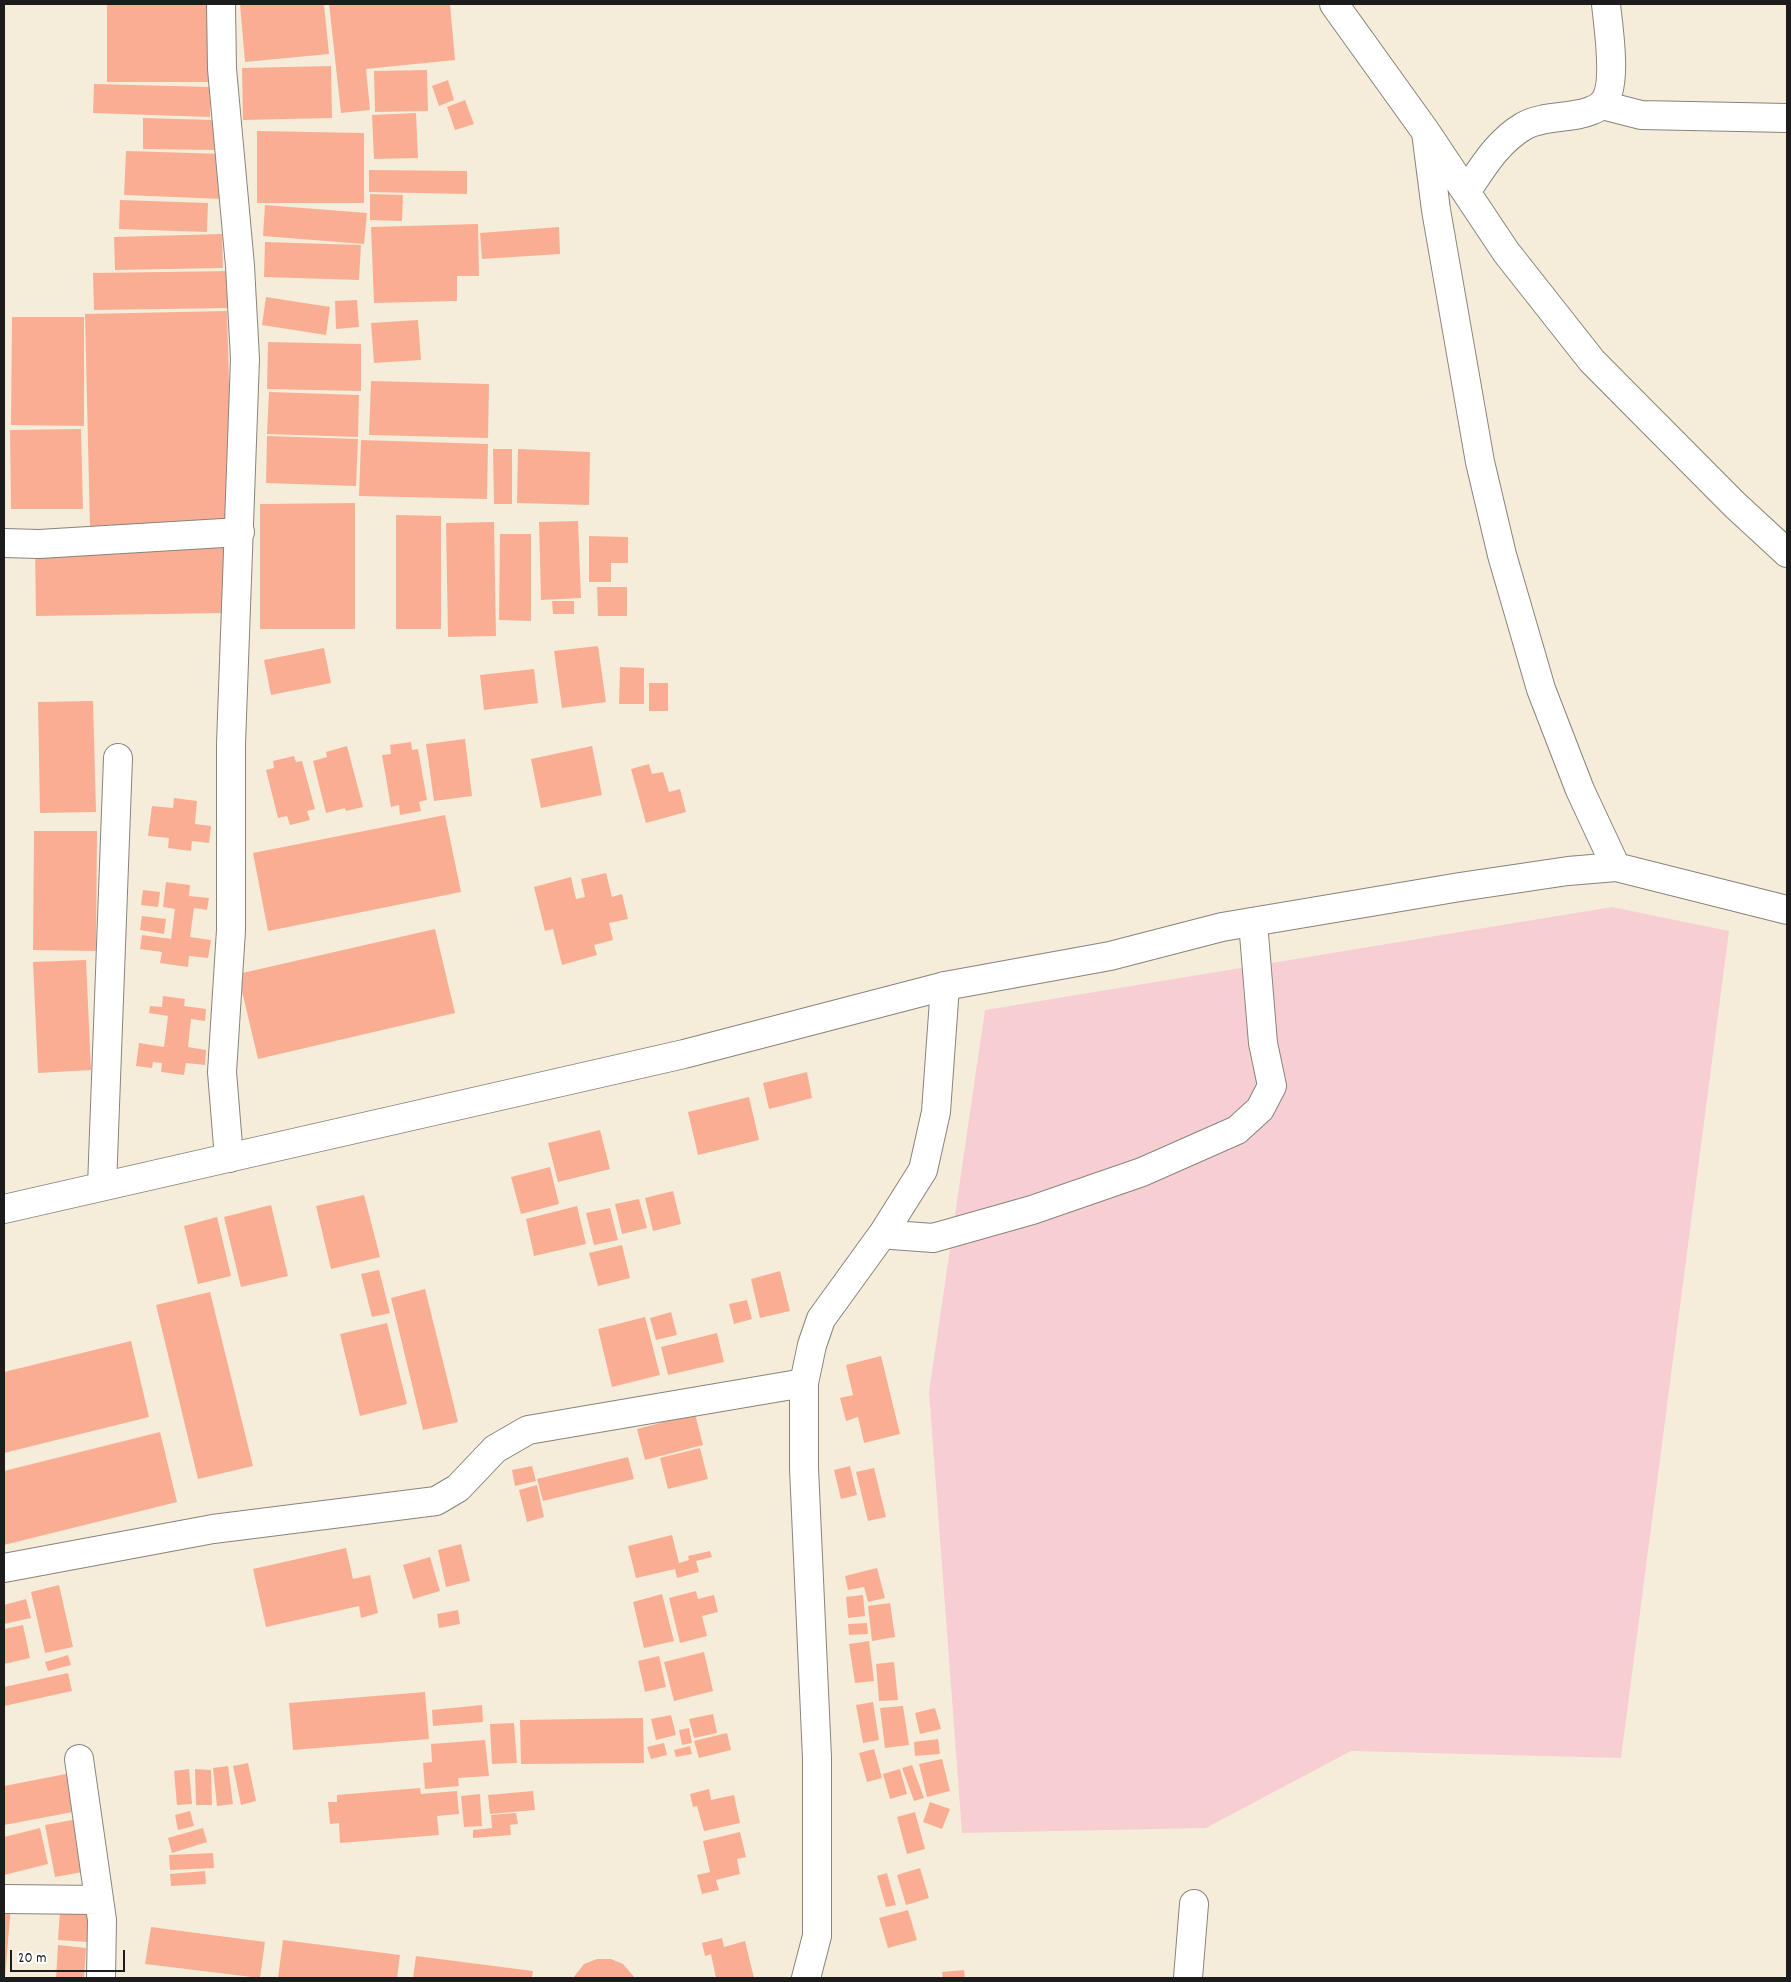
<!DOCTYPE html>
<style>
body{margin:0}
#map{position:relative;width:1791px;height:1982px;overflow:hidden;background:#f5edda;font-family:Dekko,sans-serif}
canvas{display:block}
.frame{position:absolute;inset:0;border:5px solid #1c1c1c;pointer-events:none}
.scale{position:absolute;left:10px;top:1950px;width:115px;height:22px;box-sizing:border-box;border:2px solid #1c1c1c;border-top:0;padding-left:6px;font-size:15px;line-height:18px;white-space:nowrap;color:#1c1c1c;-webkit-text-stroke:4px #fff;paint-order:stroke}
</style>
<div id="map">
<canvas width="1791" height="1982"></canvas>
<div class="frame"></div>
<div class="scale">20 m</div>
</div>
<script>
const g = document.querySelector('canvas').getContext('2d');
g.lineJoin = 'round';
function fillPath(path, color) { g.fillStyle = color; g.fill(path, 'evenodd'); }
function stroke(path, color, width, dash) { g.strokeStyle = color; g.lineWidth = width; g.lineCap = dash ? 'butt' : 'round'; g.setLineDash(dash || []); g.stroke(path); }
fillPath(new Path2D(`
 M1612,907L1729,931L1621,1758L1351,1751L1206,1828L962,1833L929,1392L985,1010Z`), '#f7cfd3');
fillPath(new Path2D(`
 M240,4H324L329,54L245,62Z
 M329,4H450L455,60L366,69L370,110L341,113Z
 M107,5H211L212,82H107Z
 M331,66L332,118L243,120L242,68Z
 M427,70L428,111L375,112L374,71Z
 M448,80L454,100L439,106L432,86Z
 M94,84L211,87L210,117L93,113Z
 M465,100L474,124L455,130L447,107Z
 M416,113L418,158L374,159L372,115Z
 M143,118L214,120V150L143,149Z
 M257,131L364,133V203H257Z
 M126,151L224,154L223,199L124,195Z
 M369,170L467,171V194L369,192Z
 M370,194L403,195L402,221L370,220Z
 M120,200L208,203L207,232L119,229Z
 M265,205L367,213L364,244L263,236Z
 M478,224L479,276H457V301L374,303L371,227Z
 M559,227L560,254L482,259L480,233Z
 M222,234L223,268L115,270L114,237Z
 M265,242L361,245L359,280L264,277Z
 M231,271V308L94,310L93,273Z
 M266,297L330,307L326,335L262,325Z
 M357,300L359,327L336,329L335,301Z
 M227,311L233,526L90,529L85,314Z
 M12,317H84V426L11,425Z
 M418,320L421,360L374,363L371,323Z
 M268,342L361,344V391L267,389Z
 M371,381L489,384L488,438L369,435Z
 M269,392L359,395L358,437L267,434Z
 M81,429L83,509H11L10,430Z
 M267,436L358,439L356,486L266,483Z
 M361,440L488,444L487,499L359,496Z
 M493,449H512V504H494Z
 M518,449L590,452L589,505L517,503Z
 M355,503V629H260V504Z
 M396,515L441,516V629H396Z
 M578,521L581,598L541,600L539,522Z
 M494,522L496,636L448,637L446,523Z
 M500,534H531V621L499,620Z
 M589,536L628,537V563H611V582H589Z
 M224,544L225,613L36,616L35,547Z
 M597,587H627V616H598Z
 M552,601H574V614H553Z
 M598,646L606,702L562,708L554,651Z
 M324,648L331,683L271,695L264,660Z
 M620,667L644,668V704H619Z
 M534,669L538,703L484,710L480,675Z
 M649,683H668V711H649Z
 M93,701L96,812L40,813L38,702Z
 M465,739L472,796L434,801L426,744Z
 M411,742L412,750L418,749L427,800L419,802L421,811L400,815L399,805L391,807L382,755L391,754L390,745Z
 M347,746L363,807L346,811L345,808L326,813L313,761L327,757L326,752Z
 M592,746L602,795L541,808L531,759Z
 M294,756L296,762L302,761L315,809L307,811L310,820L290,825L287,816L278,818L266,770L274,768L273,761Z
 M649,764L652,774L663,772L669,792L680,789L686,812L646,823L631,769Z
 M174,798L197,801L195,824L211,826L209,843L192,841L191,851L168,848L169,838L148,836L152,806L173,808Z
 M445,815L461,892L268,931L253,853Z
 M34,831H97L96,951L33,950Z
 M606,873L612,897L622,894L628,919L609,923L613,940L594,945L597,955L562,965L553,929L545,931L534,887L571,877L576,899L585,897L581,879Z
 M166,882L190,885L189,896L209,898L207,910L194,908L190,937L211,940L208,958L189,956L188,967L160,963L162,952L140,949L142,935L171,939L175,909L163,907Z
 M143,890L160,892L158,907L141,905Z
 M142,916L166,919L164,934L140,930Z
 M435,929L455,1013L258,1059L238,974Z
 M86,960L91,1070L38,1073L33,962Z
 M163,996L185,999L184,1006L206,1009L205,1021L191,1019L188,1047L206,1050L205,1065L186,1063L184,1075L161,1072L162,1063L153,1062L152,1068L136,1066L139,1043L164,1047L168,1016L149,1013L150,1006L162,1007Z
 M807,1072L812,1098L769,1109L763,1083Z
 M749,1097L759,1140L698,1155L688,1112Z
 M600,1130L610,1169L558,1182L548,1143Z
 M550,1167L559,1204L521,1214L511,1177Z
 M673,1191L681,1224L653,1231L645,1198Z
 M364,1195L380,1257L331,1269L316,1206Z
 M639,1199L647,1228L622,1234L615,1204Z
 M271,1205L288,1276L241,1287L224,1217Z
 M577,1206L586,1244L534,1256L526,1219Z
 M610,1208L618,1240L594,1245L586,1213Z
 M217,1217L231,1276L198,1284L184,1226Z
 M622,1245L630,1278L598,1286L589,1253Z
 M379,1270L390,1313L372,1317L361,1274Z
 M780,1271L790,1311L760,1318L751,1279Z
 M425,1289L458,1422L423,1430L391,1298Z
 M210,1292L253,1466L198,1479L156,1305Z
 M747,1300L752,1319L734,1324L729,1304Z
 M671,1312L677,1335L656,1340L650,1318Z
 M645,1317L660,1375L612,1387L598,1329Z
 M387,1323L407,1404L360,1416L340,1334Z
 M717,1333L724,1362L668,1375L661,1347Z
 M131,1341L149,1417L4,1453V1372Z
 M881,1356L900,1434L864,1443L858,1417L846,1421L840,1398L853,1395L846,1365Z
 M695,1414L703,1445L645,1460L637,1429Z
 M160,1432L177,1502L4,1545V1471Z
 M700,1448L708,1479L668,1489L660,1458Z
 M628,1457L634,1479L543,1501L537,1479Z
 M532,1466L536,1481L515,1486L512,1470Z
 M850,1466L857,1495L841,1499L834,1470Z
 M874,1468L886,1517L868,1521L856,1472Z
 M537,1485L544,1517L527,1522L519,1490Z
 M672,1535L679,1563L689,1560L688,1556L710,1551L712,1557L696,1561L699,1572L677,1578L675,1569L636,1578L628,1546Z
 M461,1544L470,1581L446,1587L438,1550Z
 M346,1548L353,1579L370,1575L378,1613L361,1618L359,1606L266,1627L253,1569Z
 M430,1557L440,1591L413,1599L403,1565Z
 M877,1568L885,1598L868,1602L864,1587L848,1590L845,1576Z
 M59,1585L73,1647L45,1653L31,1592Z
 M696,1591L698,1599L714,1595L718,1612L702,1616L707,1636L680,1643L669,1598Z
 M662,1594L674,1641L644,1648L633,1602Z
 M863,1595L865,1616L848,1618L846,1597Z
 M26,1599L31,1618L4,1624V1605Z
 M890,1603L895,1637L872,1641L868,1606Z
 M458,1610L460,1624L439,1628L437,1614Z
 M867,1623L868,1634L849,1635L848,1624Z
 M23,1625L30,1658L4,1664V1629Z
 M869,1641L874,1681L855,1683L849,1644Z
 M704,1652L713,1691L674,1701L664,1662Z
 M68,1655L71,1665L48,1671L45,1662Z
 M659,1656L666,1687L645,1692L638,1661Z
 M894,1662L898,1700L879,1701L876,1664Z
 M68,1673L72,1691L4,1706V1687Z
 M425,1692L429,1739L293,1750L289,1703Z
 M873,1702L879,1740L863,1743L856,1705Z
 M482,1705L483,1722L433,1726L432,1710Z
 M903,1706L909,1745L885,1748L880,1708Z
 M935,1708L941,1729L920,1734L915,1713Z
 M713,1714L717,1733L694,1738L689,1719Z
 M671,1715L676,1735L656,1740L651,1719Z
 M643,1718L644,1763L521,1764L520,1720Z
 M514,1723L517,1763L492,1764L490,1724Z
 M689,1728L692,1743L682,1745L679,1730Z
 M727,1733L731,1750L699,1758L694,1741Z
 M938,1739L940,1754L915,1756L914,1742Z
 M485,1740L489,1776L458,1778L459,1786L425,1789L423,1763L432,1762L431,1744Z
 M664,1743L667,1755L651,1759L647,1747Z
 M690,1746L692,1754L676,1757L674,1750Z
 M874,1749L882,1778L867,1782L859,1753Z
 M942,1759L950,1791L927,1797L919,1764Z
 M248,1763L256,1801L241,1805L233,1766Z
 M912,1765L924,1798L914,1801L902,1768Z
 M228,1766L233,1804L217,1806L213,1768Z
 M189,1769L192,1804L177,1805L174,1771Z
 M195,1769L211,1770L212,1805H196Z
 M900,1769L907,1794L890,1799L883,1774Z
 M71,1773L78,1811L4,1825V1786Z
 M420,1788L421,1794L457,1791L459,1814L437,1816L439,1835L340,1843L339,1823L330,1824L328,1802H337V1795Z
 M709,1789L711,1800L734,1795L740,1823L704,1831L697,1806L693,1807L690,1794Z
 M533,1791L535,1810L490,1814L488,1795Z
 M480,1794L482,1826L464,1827L461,1796Z
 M930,1802L950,1809L942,1829L923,1822Z
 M190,1811L194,1826L178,1830L175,1815Z
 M915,1812L925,1849L907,1854L897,1817Z
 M516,1813L518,1824L510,1825L511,1835L473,1838V1830L492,1828L491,1815Z
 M78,1819L88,1871L55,1877L45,1825Z
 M40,1828L48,1864L4,1875V1837Z
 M203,1828L207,1842L172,1853L168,1838Z
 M740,1832L746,1857L737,1859L740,1874L716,1880L719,1890L702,1894L697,1875L710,1872L703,1841Z
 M213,1853L214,1868L170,1870L169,1855Z
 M920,1868L929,1898L906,1905L897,1875Z
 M205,1871L206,1884L171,1886L170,1874Z
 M887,1873L896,1905L886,1907L877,1876Z
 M4,1904L11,1905L5,1978H4Z
 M908,1910L917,1940L888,1948L879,1918Z
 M60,1911L90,1914L88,1942L58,1940Z
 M151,1927L265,1942L260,1978L145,1964Z
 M722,1938L724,1947L745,1941L754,1978H716L711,1954L705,1956L702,1943Z
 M283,1940L400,1955L397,1978H278Z
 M58,1945L86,1948L84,1978H56Z
 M416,1956L533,1971L532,1978H413Z
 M597,1959H611L623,1964L635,1978H573L584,1964Z
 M964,1970L965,1978H943L942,1972Z`), '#f9ae94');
const minor = new Path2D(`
 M221,4L222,69L240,266L245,359L231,744V930L222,1072L229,1158
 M1334,4L1426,132L1506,252L1592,361L1735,505L1787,553
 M1602,105L1641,115L1787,118
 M1426,132L1436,210L1480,462L1502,555L1541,689L1580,790L1616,867
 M1466,192C1483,167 1497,142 1524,126C1540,117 1562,118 1580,114C1586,113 1597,109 1601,105C1619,90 1608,26 1606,4
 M4,543L39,544L240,532
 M102,1186L118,758
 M884,1232L892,1235L933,1238L1032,1210L1142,1172L1237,1130L1260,1109L1272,1086L1263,1043L1253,922
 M4,1568L213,1529L436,1501L458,1488L495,1449L528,1430L804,1383
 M79,1759L102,1920L101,1978
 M4,1899L99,1900
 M806,1978L817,1936V1758L804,1468V1383L812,1345L821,1319L884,1232L923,1170L936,1112L945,986
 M1188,1978L1194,1904`);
const major = new Path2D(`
 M4,1209L684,1054L945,986L1110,956L1222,927L1460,887L1568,871L1616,867L1787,910`);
stroke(minor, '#88847b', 30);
stroke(major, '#88847b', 30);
stroke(minor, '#fff', 28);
stroke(major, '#fff', 28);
</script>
